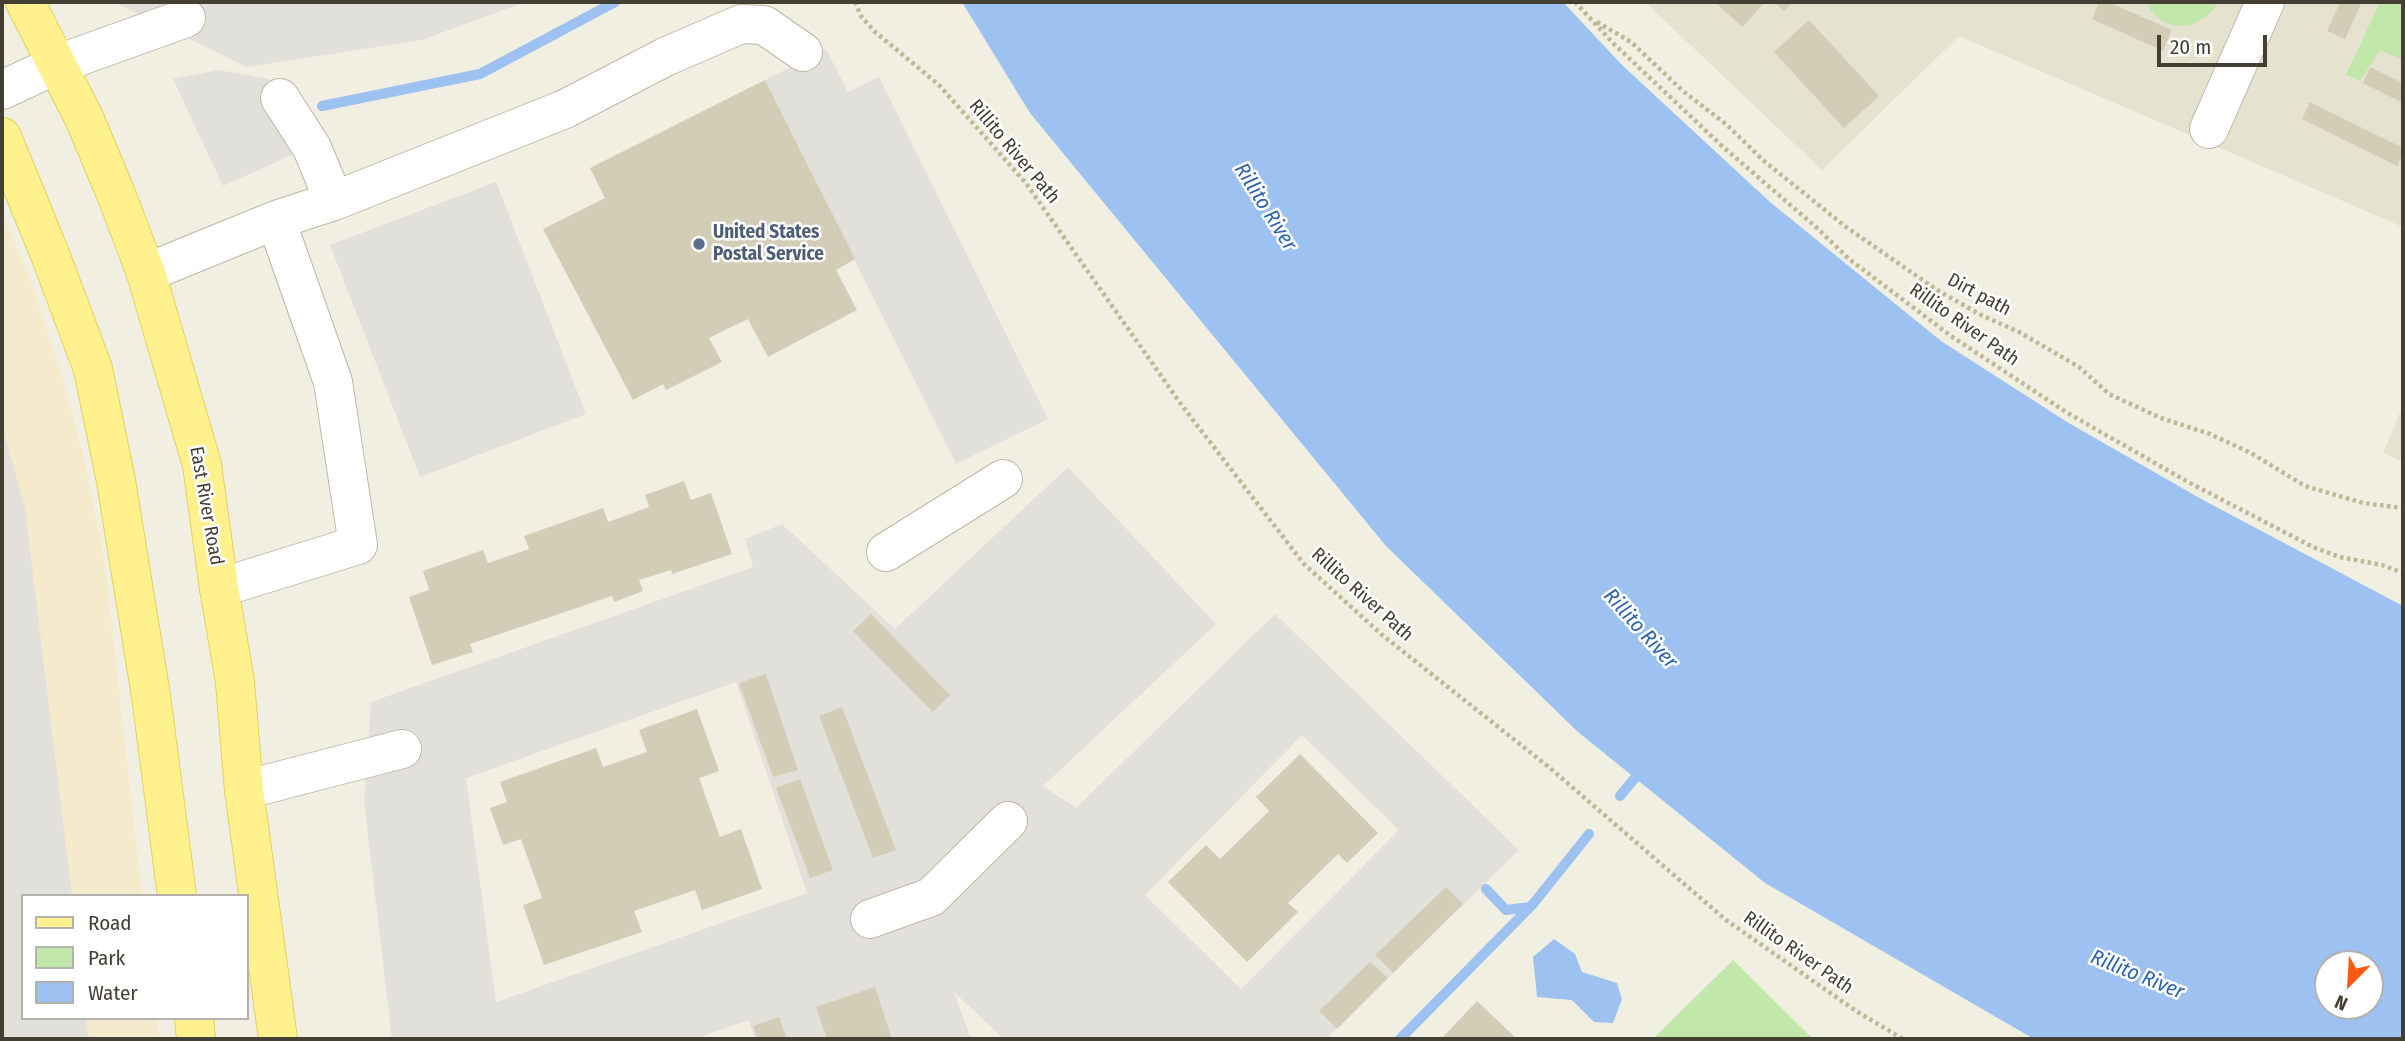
<!DOCTYPE html>
<style>
body{margin:0}
#map{position:relative;width:2405px;height:1041px;overflow:hidden;background:#f1efe2;font-family:"Fira Sans Condensed",sans-serif}
canvas{display:block}
.frame{position:absolute;inset:0;border:4px solid #433f33;pointer-events:none}
.legend{position:absolute;left:21px;top:894px;width:228px;height:126px;box-sizing:border-box;background:#fff;border:2px solid #b4b2ad;margin:0;padding:9px 12px;list-style:none;font-size:21px;color:#433f33}
.legend li{display:flex;align-items:center;gap:14px;height:35px}
.legend b{width:35px;border:2px solid #b4b2ad}
.north{position:absolute;left:2314px;top:950px;width:70px;height:70px;box-sizing:border-box;background:#fff;border:2px solid #b4b2ad;border-radius:50%;rotate:204deg;font-size:19px;font-weight:700;line-height:28px;text-align:center;color:#433f33}
.north::after{content:'';display:block;margin:auto;width:24px;height:32px;background:#fc580f;clip-path:polygon(50% 0,100% 100%,50% 72%,0 100%)}
.scale{position:absolute;left:2157px;top:35px;width:110px;height:32px;box-sizing:border-box;border:4px solid #433f33;border-top:0;padding-left:9px;font-size:21px;line-height:24px;white-space:nowrap;color:#433f33;-webkit-text-stroke:5px #fff;paint-order:stroke}
</style>
<div id="map">
<canvas width="2405" height="1041"></canvas>
<div class="frame"></div>
<ul class="legend">
<li><b style="height:9px;background:#fff18e"></b>Road</li>
<li><b style="height:19px;background:#c2e7aa"></b>Park</li>
<li><b style="height:19px;background:#9dc1f0"></b>Water</li>
</ul>
<div class="north">N</div>
<div class="scale">20 m</div>
</div>
<script>
const g = document.querySelector('canvas').getContext('2d');
g.lineJoin = 'round';
function fillPath(path, color) { g.fillStyle = color; g.fill(path, 'evenodd'); }
function stroke(path, color, width, dash) { g.strokeStyle = color; g.lineWidth = width; g.lineCap = dash ? 'butt' : 'round'; g.setLineDash(dash || []); g.stroke(path); }
function drawText(font, color, halo, rows, align = 'center') {
  g.font = font + ' "Fira Sans Condensed",sans-serif'; g.lineWidth = 5; g.setLineDash([]); g.textBaseline = 'middle'; g.strokeStyle = halo; g.fillStyle = color; for (const [text, x, y, turn = 0] of rows) {
    g.save(); g.translate(x, y); g.rotate((+turn || 0) * Math.PI / 180); g.textAlign = isNaN(turn) ? turn : align; if (halo) g.strokeText(text, 0, 0); g.fillText(text, 0, 0); g.restore();
  }
}
fillPath(new Path2D(`
 M1645,2H2403V227L1959,36L1822,170Z
 M2403,405V462L2383,453Z`), '#e5e2d0');
fillPath(new Path2D(`
 M2,213L29,276L63,380L85,463L104,558L142,896H23V1018H156L159,1039H2Z`), '#f5eacc');
fillPath(new Path2D(`
 M2146,2H2218C2201,32 2162,36 2146,2Z
 M2380,2H2403V60L2380,50L2360,81L2346,75Z
 M1733,960L1807,1033L1814,1039H1653Z`), '#c2e7aa');
fillPath(new Path2D(`
 M114,2H525L422,40L247,67Z
 M826,49L848,92L879,77L1048,419L956,464L765,80Z
 M219,70L268,79L292,95L323,141L223,186L173,79Z
 M496,182L586,414L420,477L330,245Z
 M2,424L25,509L72,896H23V1018H86L89,1039H2Z
 M1068,467L1216,624L1043,786L1076,808L1275,614L1519,850L1326,1039H1004L954,992L971,1039H755L748,1020L695,1039H392L364,801L371,702L753,567L745,539L782,524L895,629ZM736,682L807,893L496,1002L466,778ZM1302,735L1399,830L1241,989L1145,895Z`), '#e2e0db');
fillPath(new Path2D(`
 M962,2H1563L1622,65L1770,202L1941,341L2067,422L2203,500L2403,606V1039H2034L1765,883L1578,732L1386,546L1030,113ZM2328,964H2370V1006H2328Z
 M1554,939L1575,954L1582,972L1617,983L1622,999L1613,1023L1594,1022L1572,1000L1537,997L1533,957Z`), '#9dc1f0');
stroke(new Path2D(`
 M322,106L480,74L615,2
 M1620,796L1643,768
 M1486,889L1506,910L1530,907
 M1400,1039L1533,904L1589,834`), '#9dc1f0', 10);
fillPath(new Path2D(`
 M1715,2H1765L1742,27Z
 M1774,2H1793L1784,11Z
 M2099,2H2108L2172,30L2163,51L2092,19Z
 M2340,2H2362L2345,39L2327,31Z
 M1809,20L1879,96L1844,128L1774,52Z
 M2370,67L2403,83V103L2363,83Z
 M765,80L855,259L836,270L857,310L768,357L748,319L709,338L722,362L666,390L663,384L633,400L543,229L605,198L590,168Z
 M2310,102L2403,148V153L2397,166L2302,119Z
 M684,481L691,500L711,493L732,554L672,574L671,570L639,580L643,591L614,602L612,596L470,644L473,652L432,665L409,597L429,590L423,571L483,550L488,563L529,549L524,536L603,508L608,522L649,507L645,495Z
 M871,614L950,695L933,712L853,631Z
 M766,674L798,770L773,777L739,683Z
 M842,707L896,850L873,858L819,716Z
 M697,709L719,771L699,778L720,837L741,829L762,889L702,910L695,890L634,911L642,932L544,965L523,905L542,898L521,839L503,845L490,808L507,802L500,782L596,748L603,767L647,752L639,730Z
 M1300,754L1378,833L1347,863L1338,854L1288,903L1298,912L1247,962L1168,882L1206,845L1220,859L1269,811L1256,797Z
 M800,779L833,870L810,878L776,788Z
 M1446,887L1463,904L1393,973L1375,955Z
 M1370,962L1388,978L1337,1029L1319,1011Z
 M875,987L892,1039H827L816,1007Z
 M1477,1001L1514,1036L1511,1039H1441Z
 M779,1017L787,1039H758L753,1026Z`), '#d3cdb8');
const minor = new Path2D(`
 M2,90L58,64L186,18
 M280,98L312,148L334,201
 M2209,129L2265,2
 M146,273L276,220L334,201L565,109L665,57L741,24L764,25L803,52
 M886,552L1003,479
 M219,588L358,545L333,382L276,220
 M244,790L402,749
 M870,919L931,897L1008,821`);
const major = new Path2D(`
 M25,2L85,120L118,199L146,273L202,465L219,588L235,682L244,790L278,1039
 M2,137L51,257L93,369L116,481L151,696L177,896
 M194,1018L196,1039`);
stroke(minor, '#bdb8a5', 40);
stroke(major, '#e4d15e', 40);
stroke(new Path2D(`
 M855,2L861,16L874,31L939,85L1025,182L1183,407L1304,564L1381,634L1550,768L1726,920L1856,1011L1903,1039
 M1575,2L1614,44L1722,146L1817,228L1849,259L1951,336L2066,412L2188,482L2313,547L2340,557L2382,565L2403,573
 M1597,22L1631,42L1683,91L1727,125L1764,161L1846,227L1937,290L1981,315L2021,333L2079,367L2109,394L2161,418L2210,434L2251,453L2305,486L2363,503L2403,508`), '#bfb796', 4.5, [3.5, 3.5]);
stroke(minor, '#fff', 38);
stroke(major, '#fff18e', 38);
for (const [x, y, r, color] of [
 [699,244,7,"#5c6f8a"]
]) { const dot = new Path2D(); dot.arc(x, y, r, 0, 2 * Math.PI); g.fillStyle = color; g.fill(dot); stroke(dot, '#fff', 2.5); }
drawText('19px', '#433f33', '#fff', [
 ["Rillito River Path",1014,152,50],
 ["Dirt path",1979,295,28],
 ["Rillito River Path",1964,325,35],
 ["East River Road",206,506,80],
 ["Rillito River Path",1362,595,42],
 ["Rillito River Path",1798,953,35]
]);
drawText('bold 19px', '#4e5e75', '#fff', [
 ["United States",713,233],
 ["Postal Service",713,255]
], 'left');
drawText('italic 21px', '#2c63af', '#fff', [
 ["Rillito River",1265,207,58],
 ["Rillito River",1640,629,48],
 ["Rillito River",2137,975,22]
]);
</script>
